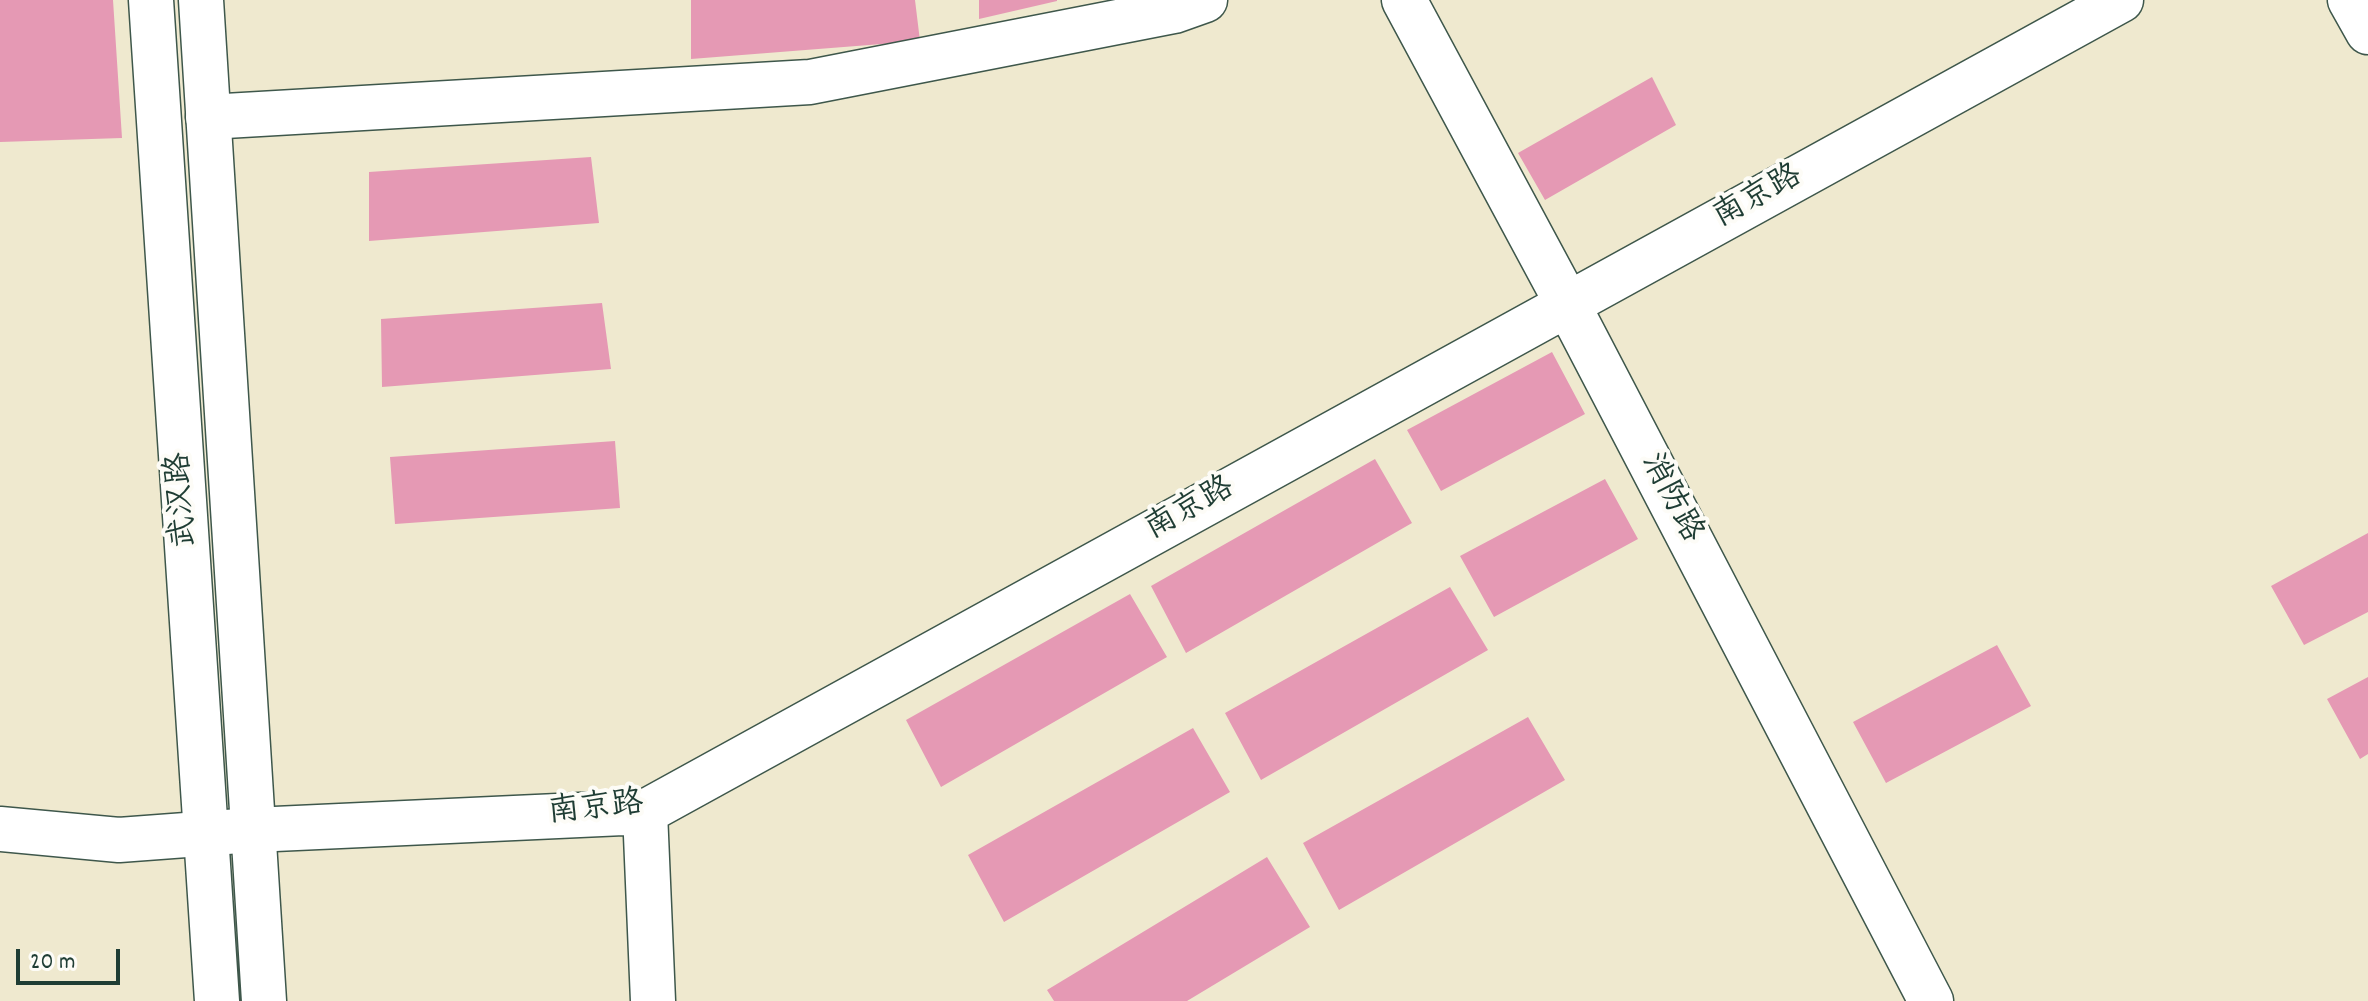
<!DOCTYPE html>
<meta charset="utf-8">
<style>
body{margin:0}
#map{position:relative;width:2368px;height:1001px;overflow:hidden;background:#efe9cf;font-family:Dekko,sans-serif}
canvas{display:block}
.scale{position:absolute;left:16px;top:949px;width:104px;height:36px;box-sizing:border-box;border:4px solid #1f3d34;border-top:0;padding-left:10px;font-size:24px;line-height:28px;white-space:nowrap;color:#1f3d34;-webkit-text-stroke:6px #fdfcf7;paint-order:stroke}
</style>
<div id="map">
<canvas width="2368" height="1001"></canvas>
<div class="scale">20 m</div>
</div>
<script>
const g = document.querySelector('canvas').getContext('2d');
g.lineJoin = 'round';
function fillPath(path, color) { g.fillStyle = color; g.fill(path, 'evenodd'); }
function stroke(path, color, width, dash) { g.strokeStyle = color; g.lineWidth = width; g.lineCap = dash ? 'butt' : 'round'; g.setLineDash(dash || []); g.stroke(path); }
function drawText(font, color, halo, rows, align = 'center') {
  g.font = font + ' Dekko,"LXGW WenKai TC",sans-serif'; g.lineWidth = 8; g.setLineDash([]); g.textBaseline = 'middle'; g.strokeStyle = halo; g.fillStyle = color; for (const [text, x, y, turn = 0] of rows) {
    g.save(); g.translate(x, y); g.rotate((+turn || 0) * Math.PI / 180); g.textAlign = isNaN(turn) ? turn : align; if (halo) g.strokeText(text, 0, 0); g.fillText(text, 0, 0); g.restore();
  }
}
fillPath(new Path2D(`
 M0,0H113L122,138L0,142Z
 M691,0H915L920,41L691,59Z
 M979,0H1057V1L979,19Z
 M1652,77L1676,125L1545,200L1518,153Z
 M591,157L599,223L369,241V172Z
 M602,303L611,369L382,387L381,319Z
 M1552,352L1585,414L1441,491L1407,430Z
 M615,441L620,508L395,524L390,457Z
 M1375,459L1412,523L1186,653L1151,586Z
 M1605,479L1638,539L1494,617L1460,556Z
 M2368,533V612L2304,645L2271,586Z
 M1450,587L1488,650L1261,780L1225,713Z
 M1130,594L1167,657L941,787L906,720Z
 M1997,645L2031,706L1886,783L1853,722Z
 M2368,677V754L2360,759L2327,699Z
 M1528,717L1565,780L1339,910L1303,843Z
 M1193,728L1230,792L1004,922L968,855Z
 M1267,857L1310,927L1187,1001H1054L1047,990Z`), '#e599b4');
const minor = new Path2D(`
 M1404,0L1568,305L1931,1001
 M2350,0L2368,32
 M208,117L810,82L1174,11L1205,0
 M645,812L653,1001
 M0,829L119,840L253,830L645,812L2121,0`);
const major = new Path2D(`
 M151,0L217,1001
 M201,0L264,1001`);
stroke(minor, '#3e574b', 47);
stroke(major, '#3e574b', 47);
stroke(minor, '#fff', 44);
stroke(major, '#fff', 44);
drawText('32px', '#1f3d34', '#fdfcf7', [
 ["南京路",1759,199,-29],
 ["消防路",1669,499,62],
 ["武汉路",185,500,-94],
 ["南京路",1191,511,-29],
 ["南京路",596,811,-6]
]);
</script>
